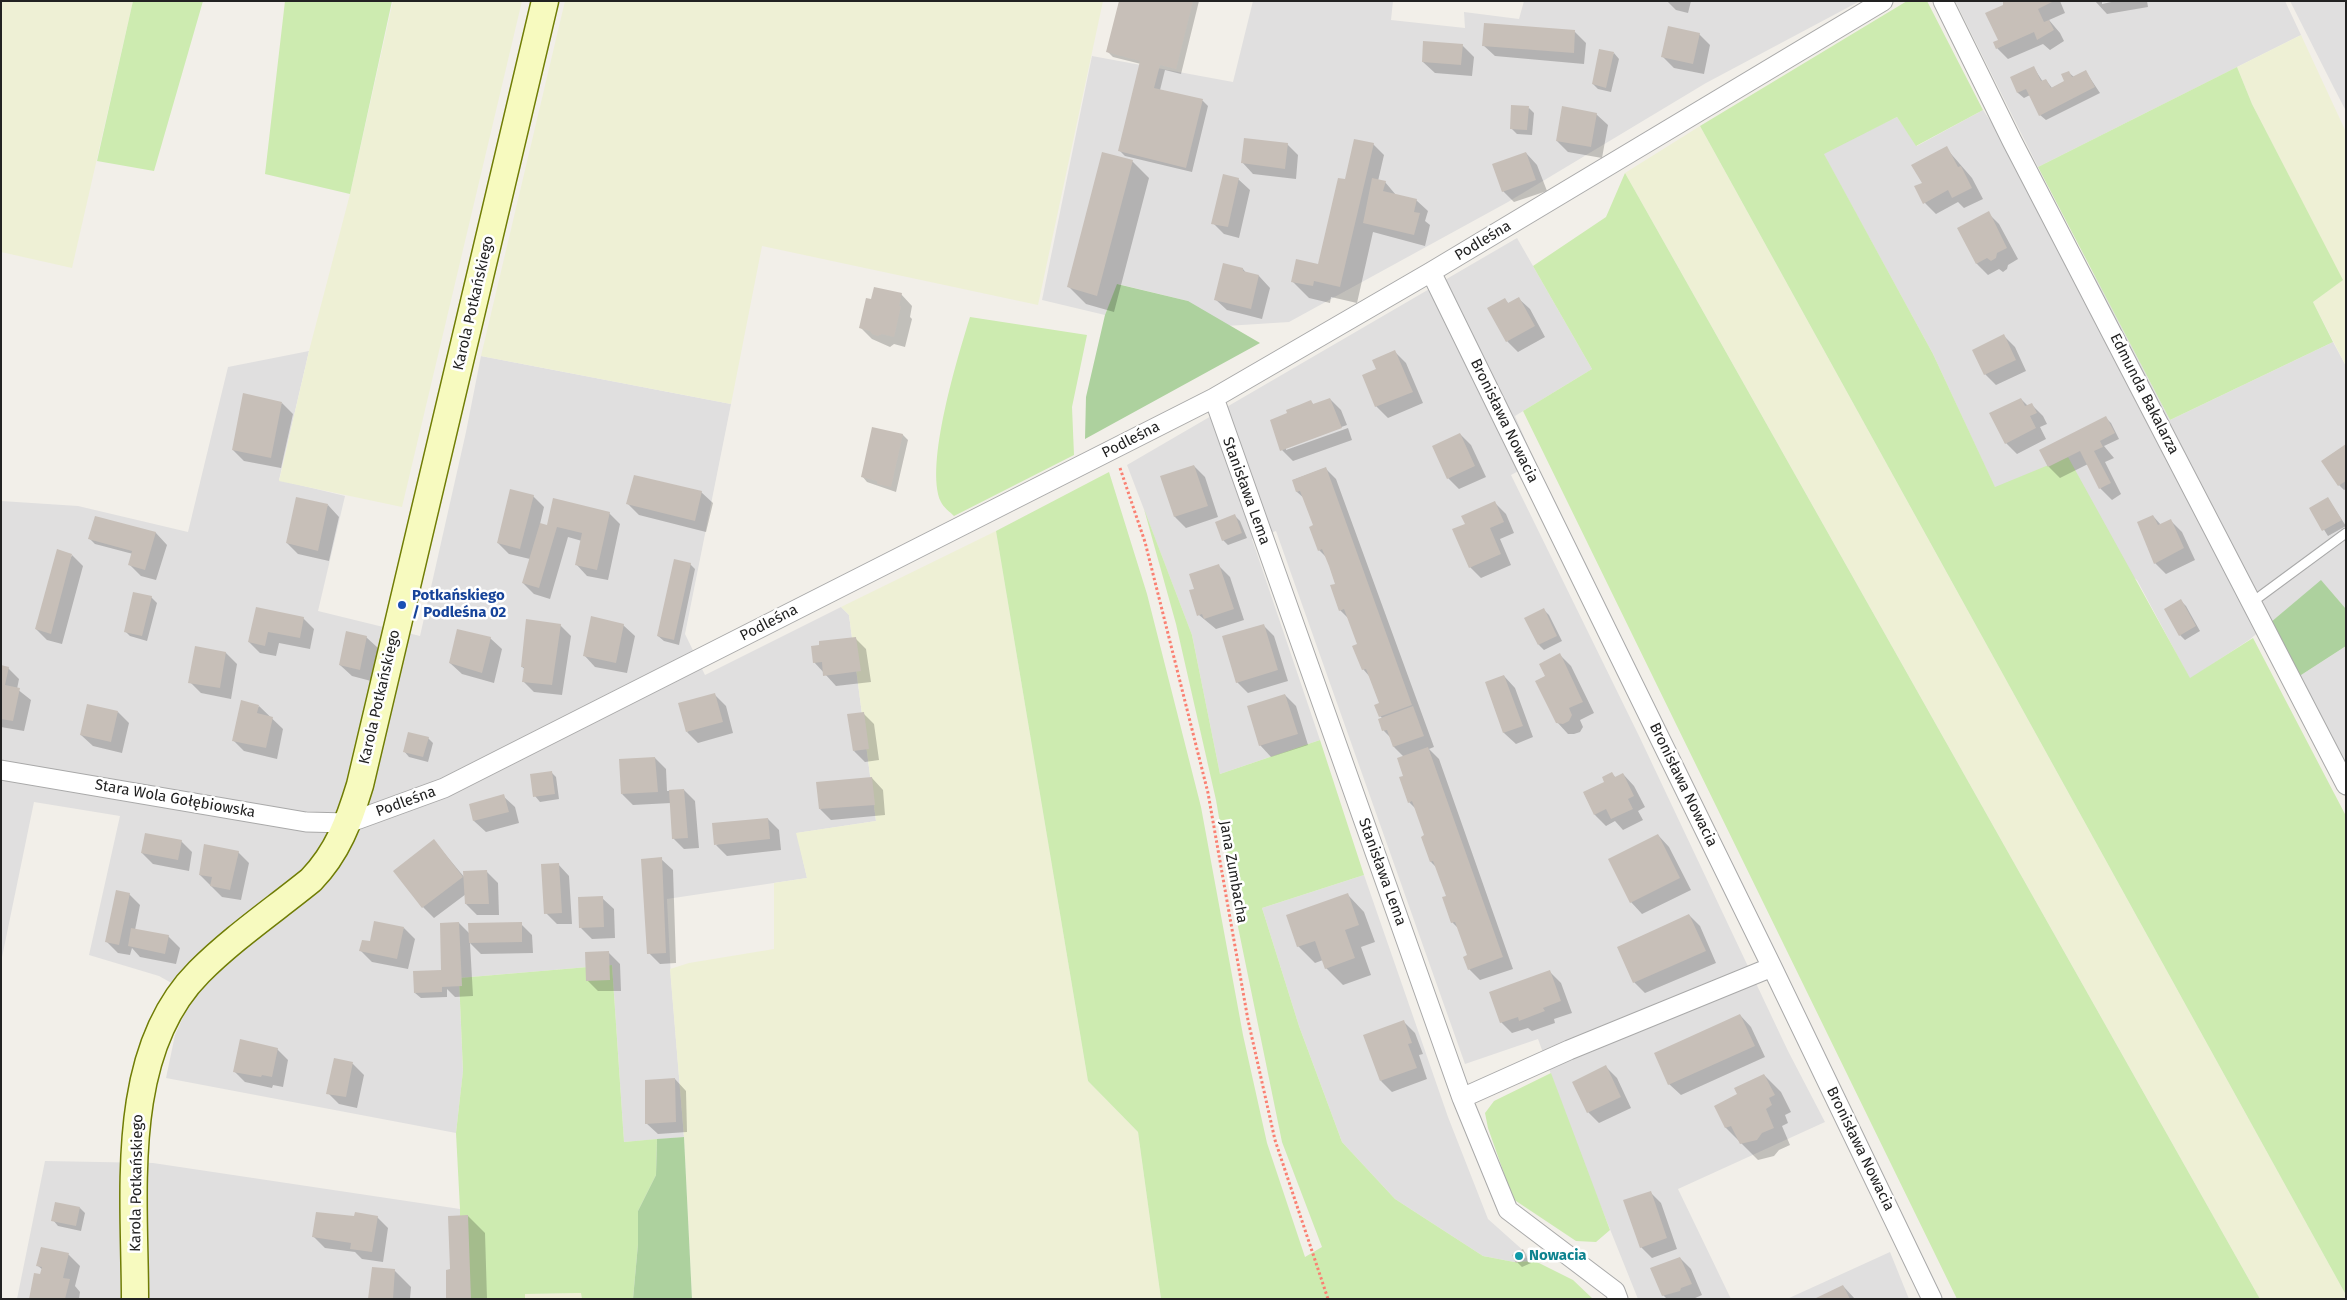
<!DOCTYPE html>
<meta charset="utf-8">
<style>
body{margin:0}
#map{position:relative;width:2347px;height:1300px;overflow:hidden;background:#f2efe9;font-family:"Fira Sans",sans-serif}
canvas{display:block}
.frame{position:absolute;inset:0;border:2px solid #222;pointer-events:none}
</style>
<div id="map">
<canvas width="2347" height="1300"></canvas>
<div class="frame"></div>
</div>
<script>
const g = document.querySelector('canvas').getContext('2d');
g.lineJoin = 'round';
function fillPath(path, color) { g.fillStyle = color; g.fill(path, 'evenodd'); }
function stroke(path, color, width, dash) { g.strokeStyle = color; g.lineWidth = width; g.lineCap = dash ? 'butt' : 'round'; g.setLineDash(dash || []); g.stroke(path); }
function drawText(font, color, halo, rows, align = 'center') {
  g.font = font + ' "Fira Sans",sans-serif'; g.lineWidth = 5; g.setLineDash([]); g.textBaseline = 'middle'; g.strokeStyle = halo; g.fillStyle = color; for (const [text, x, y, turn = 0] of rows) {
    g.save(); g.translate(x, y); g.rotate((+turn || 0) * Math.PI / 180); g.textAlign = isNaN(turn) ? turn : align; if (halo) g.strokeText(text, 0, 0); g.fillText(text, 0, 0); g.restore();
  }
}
fillPath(new Path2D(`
 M1253,1H1393L1391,20L1465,28L1464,12L1519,19L1524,1H1860L1706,83L1508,202L1289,322L1179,329L1188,301L1118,284L1105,315L1042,300L1092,56L1233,82Z
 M1955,1H2285L2301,35L2038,167Z
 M2290,1H2346V111L2334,88Z
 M1983,110L2097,280L2170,420L2333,342L2346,366V609L2321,581L2249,640L2190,679L2137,580L1995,488L1933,354L1823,153L1897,117L1917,146Z
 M1517,238L1592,369L1515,416L1535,462L1511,475L1640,738L1788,1051L1825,1122L1678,1189L1731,1299H1638L1585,1167L1538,1039L1465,1064L1276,531L1252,539L1320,740L1220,774L1192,635L1127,465Z
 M309,351L279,480L345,496L318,611L420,636L466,432L481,356L731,404L685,634L705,675L841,607L849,615L876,821L797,833L807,878L667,899L671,979L684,1137L624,1142L612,965L459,978L463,1072L456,1133L166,1078L175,1035L193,995L159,976L89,955L120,816L34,802L1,962V501L78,506L188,532L228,367Z
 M2346,646V769L2298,677Z
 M1364,875L1448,1117L1488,1219L1535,1261L1514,1262L1483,1256L1395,1199L1342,1142L1299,1026L1262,908Z
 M45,1161L153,1163L460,1209V1299H17Z
 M1890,1252L1909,1299H1787Z`), '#e0dfdf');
fillPath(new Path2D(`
 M1,1H133L72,268L1,252Z
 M393,1H522L402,507L279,481L309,351L350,194Z
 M565,1H1103L1038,305L762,246L731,404L481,356Z
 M2301,35L2346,132V366L2313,302L2342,280L2252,104L2237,67Z
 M1700,126L2346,1295V1299H2260L1625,173Z
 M996,531L1088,1081L1138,1132L1161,1299H692L684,1137L670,969L689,963L774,949V883L807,878L796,833L876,821L849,615L841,607Z
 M582,1293V1299H525V1294Z`), '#eef0d5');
fillPath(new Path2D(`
 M133,1H203L154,171L97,161Z
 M285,1H392L350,194L265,174Z
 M1907,1H1927L1983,110L1916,146L1897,117L1824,154L1933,354L1995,487L2068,457L2190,678L2253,638L2346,816V1295L1700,126Z
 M2237,67L2252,104L2343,280L2313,302L2333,342L2170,420L2038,167Z
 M1625,173L2260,1299H1957L1523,411L1592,369L1533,266L1606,217Z
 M970,317L1087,335L1072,407L1074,455L954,516C950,512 943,507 941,502C924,466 958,356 970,317Z
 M1109,472L1147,594L1201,807L1243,1035L1267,1143L1305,1257L1322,1247L1282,1142L1236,917L1216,800L1176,624L1144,509L1192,635L1220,774L1320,740L1364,875L1262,908L1299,1026L1342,1142L1395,1199L1483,1256L1514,1262L1535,1261L1573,1280L1593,1299H1161L1138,1132L1088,1081L996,531Z
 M612,965L624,1142L657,1139L656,1175L638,1211V1244L633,1299H582L581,1293L525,1294V1299H460V1209L456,1133L463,1071L459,978Z
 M1551,1073L1610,1230L1596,1242L1576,1241L1513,1199L1488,1128L1485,1113L1494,1101Z`), '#cdebb0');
fillPath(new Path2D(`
 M1117,284L1188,301L1260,343L1085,439L1086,397L1105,315Z
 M2321,580L2346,609V646L2298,677L2271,622Z
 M684,1137L692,1299H633L638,1244V1211L656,1175L657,1139Z`), '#add19e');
fillPath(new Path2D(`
 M1120,1H1199L1181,74L1165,70L1160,90L1203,101L1208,106L1192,172L1125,156L1120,151L1141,64L1113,57L1108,52Z
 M1667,1H1691L1688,13L1676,10Z
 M2006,1H2060L2065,13L2049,20L2060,33L2064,41L2050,50L2043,44L2008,59L1997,48L2004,6L2003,2Z
 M2095,1H2102V4L2116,1H2147L2148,7L2107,14Z
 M1575,32L1586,43L1584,64L1495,56L1483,45Z
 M1699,34L1710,45L1704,74L1674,68L1663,57Z
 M1462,45L1474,57L1472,76L1435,73L1423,62Z
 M1614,53L1619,59L1611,92L1598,89L1593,84Z
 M2034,68L2043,82L2046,80L2052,88L2066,81L2068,72L2074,77L2086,72L2100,93L2046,120L2040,115L2030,95L2024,98L2018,93L2012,78Z
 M1529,108L1534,113L1532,135L1517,134L1511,128Z
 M1596,114L1608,125L1602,158L1568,152L1557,141Z
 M1287,144L1298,155L1296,179L1253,174L1242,162Z
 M1373,144L1384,155L1378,181L1385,182L1396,195L1416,200L1428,211L1425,221L1430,225L1425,246L1373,232L1357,303L1331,297L1330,303L1309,298L1292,281L1319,266L1349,181Z
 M1946,148L1972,178L1983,199L1964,208L1958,202L1936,214L1925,203L1924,183Z
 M1526,153L1537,165L1547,191L1514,202L1503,191Z
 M1132,161L1149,178L1114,312L1086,304L1069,287Z
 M1238,179L1250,190L1239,238L1224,234L1213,223Z
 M1988,213L1999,224L2018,259L2008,265L2007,269L2003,272L1999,269L1988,275L1977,264L1959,228Z
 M1243,269L1247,274L1259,276L1270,288L1262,319L1227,310L1215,299Z
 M901,294L912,306L910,317L912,319L905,347L894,344L890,347L872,339L861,328Z
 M1518,298L1530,309L1545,337L1518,352L1507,341L1505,300L1509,304Z
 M2004,336L2015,347L2026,371L1996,385L1985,374Z
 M1395,352L1406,363L1423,403L1388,418L1376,406L1364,376L1378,370Z
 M1330,399L1341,410L1347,425L1286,447V450L1348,428L1352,440L1293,461L1282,450L1311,402L1314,405Z
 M2021,399L2028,406L2032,405L2043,416L2047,424L2040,427L2046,439L2017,454L2006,443Z
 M282,403L293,414L281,468L244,461L233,450Z
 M2106,418L2111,423L2119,439L2104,446L2114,458L2105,462L2121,494L2112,500L2100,488L2088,464L2060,478L2049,467L2041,450Z
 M873,428L903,435L908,440L896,492L867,482L862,476Z
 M1460,434L1471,445L1486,477L1459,489L1448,478Z
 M2346,447V489L2344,490L2339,485Z
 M1194,466L1205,477L1218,517L1186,528L1175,517L1162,477Z
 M1325,468L1336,479L1434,747L1429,749L1439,759L1513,969L1480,980L1469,969V956L1459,929L1452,922L1448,896L1438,869L1431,862L1426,836L1416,809L1409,802L1405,777L1404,757L1394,747L1391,738L1384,731L1382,718L1380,716V704L1370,677L1363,669L1358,645L1350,620L1340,610L1337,584L1327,558L1319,550L1314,526L1305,499L1297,492L1293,480Z
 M701,492L713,503L706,532L639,515L628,504Z
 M533,496L544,507L540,524L548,526L609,513L620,524L608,580L587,576L576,564L582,541L568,537L550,599L534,594L523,583L530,559L509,554L498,543Z
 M2328,499L2346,526L2328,536L2311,509Z
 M1495,503L1506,514L1514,533L1500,539L1511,565L1481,578L1470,567L1466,524Z
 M328,505L339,517L329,561L298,554L287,543Z
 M1235,516L1240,521L1247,538L1228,545L1223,540Z
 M2153,516L2161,525L2170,520L2182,532L2195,560L2166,574L2155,563Z
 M140,529L156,533L167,545L156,580L141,576L130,565L133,554L95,544L90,539Z
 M72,555L83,566L62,644L47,640L36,629Z
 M690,564L695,569L679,645L664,641L658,636Z
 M1219,566L1230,577L1244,620L1216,629L1199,615L1195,590Z
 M151,597L157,603L147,641L130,636L125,631Z
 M2181,601L2186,606L2200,631L2185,640L2180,635Z
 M257,609L303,618L314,629L310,649L279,643L276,656L260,653L249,642Z
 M1544,610L1549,615L1562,641L1544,650L1539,645Z
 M560,625L571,636L562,695L534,692L523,681L525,669L522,667Z
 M623,625L635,636L627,673L595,667L584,655Z
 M1263,625L1274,636L1288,681L1248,693L1237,682Z
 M366,637L378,648L371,681L352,676L340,665Z
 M490,638L502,649L494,683L462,674L450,663Z
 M855,638L866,649L871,682L836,686L814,662Z
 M196,648L226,653L237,664L231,699L201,693L190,682Z
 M1560,655L1571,666L1594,713L1580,720L1583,727L1580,732L1574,734H1568L1557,722L1547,677Z
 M1,667L8,668L19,679L17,689L31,700L24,731L1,727Z
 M1504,676L1515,688L1533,737L1516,744L1504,733L1486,683Z
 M714,694L726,706L733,733L698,743L687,732Z
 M1285,695L1296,706L1308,745L1271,757L1260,745Z
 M259,706L283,729L277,759L244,751L233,740Z
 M118,712L129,723L122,753L93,746L81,735Z
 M863,713L874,724L879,760L865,762L854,751Z
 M428,738L433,743L428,762L409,757L404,751Z
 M655,758L666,769L667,791L684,790L695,801L699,848L684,849L673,838L671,803L633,805L622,794Z
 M551,772L556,777L559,799L540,802L535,796Z
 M1612,774L1616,778L1623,774L1634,786L1645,807L1638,811L1643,820L1623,830L1615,821L1606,826L1595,815L1584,793L1606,783Z
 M872,778L883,790L885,815L831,820L820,809Z
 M503,796L515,807L519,823L486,832L474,821L470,805Z
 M768,819L779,830L781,850L727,856L716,845Z
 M1658,835L1669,847L1691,890L1642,914L1631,902Z
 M181,841L192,852L189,871L153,864L142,853Z
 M434,841L465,878L487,872L498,883L499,915H477L466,904V894L434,918L423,907L395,871Z
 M238,852L249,863L241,900L222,897L200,875Z
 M661,859L673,870L676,963L660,964L649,953Z
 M558,864L569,876L572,924H557L546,913Z
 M129,894L140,905L135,930L168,936L180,948L176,964L140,957L132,948L130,955L118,953L107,942Z
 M1348,895L1364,912L1375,942L1361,947L1371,975L1343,985L1326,968L1323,960L1315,963L1298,946Z
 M602,898L614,909L615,938L592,939L581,928Z
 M1689,915L1700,926L1716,963L1645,993L1634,982Z
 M459,923L470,934L521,924L532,935L533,953L481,954L470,943L473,996L455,997L447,989V997L421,998L415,993L443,974Z
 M404,928L415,939L408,969L372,962L361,951L371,943Z
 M609,953L620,964L621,991H598L587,980Z
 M1550,972L1561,983L1572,1013L1554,1019L1555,1023L1532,1031L1528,1028L1512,1033L1501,1022Z
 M1740,1015L1751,1027L1765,1057L1681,1095L1669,1084Z
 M1404,1022L1415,1033L1423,1054L1419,1055L1427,1079L1392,1092L1381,1081Z
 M277,1049L288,1060L283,1087L273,1085L272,1088L245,1082L234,1071Z
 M335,1060L353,1064L364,1075L357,1108L339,1104L328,1093Z
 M1606,1067L1617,1078L1631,1108L1599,1123L1588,1112Z
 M1764,1075L1781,1092L1791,1112L1785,1115L1788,1123L1782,1126L1790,1145L1779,1150L1774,1156L1758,1160L1726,1128L1716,1106L1739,1095Z
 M675,1079L686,1091L687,1132L658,1134L646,1123Z
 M1650,1192L1661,1203L1677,1249L1652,1258L1641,1247Z
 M80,1208L85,1213L81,1231L58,1226L53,1220Z
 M468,1216L485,1233L487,1299H448L451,1271Z
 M355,1217H377L388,1228L383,1262L362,1259L355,1252L325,1248L313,1236Z
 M41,1248L69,1255L80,1266L75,1286L80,1292L79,1299H30L41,1276L43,1270L38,1266Z
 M1522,1251L1531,1263L1522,1267L1517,1262Z
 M1680,1258L1691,1269L1702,1295L1693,1299H1667L1663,1295Z
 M394,1270L411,1287L410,1299H369Z
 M1843,1286L1855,1299H1817Z`), '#0003');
fillPath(new Path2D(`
 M1119,1H1193L1176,69L1160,65L1154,88L1203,99L1186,168L1118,151L1140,61L1106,52Z
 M2003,1H2054L2038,9L2044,22L2049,20L2054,30L2037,40L2034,32L1996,49L1993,42L1998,40L1985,13L2003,5Z
 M1484,23L1575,30L1574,53L1482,46Z
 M1668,26L1700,33L1693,64L1661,57Z
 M1423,41L1463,44L1461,65L1422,62Z
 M1599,49L1614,52L1606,88L1592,84Z
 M2034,66L2041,81L2046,79L2051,88L2064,81L2061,74L2069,71L2072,77L2086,70L2095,87L2039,116L2026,89L2017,93L2010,77Z
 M1511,105L1529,106L1527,130L1510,129Z
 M1562,106L1597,113L1591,147L1556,141Z
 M1244,138L1288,143L1285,169L1241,163Z
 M1354,139L1374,143L1340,287L1314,281L1313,286L1291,282L1296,259L1318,264L1338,178L1345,179Z
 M1947,146L1958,167L1961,166L1972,188L1952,198L1948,190L1923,204L1914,186L1922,183L1911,165Z
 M1102,152L1133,160L1097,296L1067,287Z
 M1526,152L1536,180L1502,192L1492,164Z
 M1223,174L1239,178L1228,227L1211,224Z
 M1372,178L1386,181L1383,191L1417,199L1414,212L1420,213L1414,235L1363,223Z
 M1989,211L2007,248L1997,253L1996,258L1991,261L1987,258L1976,264L1957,228Z
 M1223,263L1243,268V271L1259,275L1251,309L1214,300Z
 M874,287L902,293L899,306H901L894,337L882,334L878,336L872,334L870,331L859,328L866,298L871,299Z
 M1519,297L1535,326L1506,342L1487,308L1505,298L1508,303Z
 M2004,334L2016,360L1984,375L1972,350Z
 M1395,350L1413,392L1375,407L1362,375L1376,369L1372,360Z
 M243,393L282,402L271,458L232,450Z
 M1330,398L1342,428L1280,451L1270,420L1287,413L1286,410L1299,405L1311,400L1313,404Z
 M2021,398L2025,406L2032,403L2037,413L2030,416L2036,428L2005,444L1989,413Z
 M2106,416L2115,433L2100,441L2103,447L2094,451L2111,483L2099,489L2080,451L2048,467L2039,450Z
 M872,427L903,434L891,487L877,484V481L861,477Z
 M1460,433L1475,466L1447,479L1432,446Z
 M2346,444V481L2338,486L2321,461Z
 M1194,465L1208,506L1174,517L1160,476Z
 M1326,467L1412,705L1379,717L1374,705L1379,703L1366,669L1362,670L1352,646L1357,644L1344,609L1339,611L1330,585L1335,584L1329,566L1322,549L1318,551L1309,527L1313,525L1300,491L1296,492L1292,480Z
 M634,475L702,491L695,521L626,504Z
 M510,489L534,495L520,549L497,543Z
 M296,497L328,504L318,551L286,543Z
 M2328,497L2342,520L2322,531L2309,508Z
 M553,498L610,512L597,570L575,565L582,533L557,527L539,588L522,583L540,523L547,525Z
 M1495,501L1504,522L1490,528L1501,554L1469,568L1452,529L1465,524L1461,516Z
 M1235,514L1242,533L1222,541L1215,522Z
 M2153,515L2158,525L2171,519L2184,548L2154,564L2137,522Z
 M95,516L156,532L145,570L128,565L132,551L88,539Z
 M57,549L72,554L51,634L35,629Z
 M674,559L691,563L674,640L657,636Z
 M1219,564L1234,609L1204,619L1202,614L1197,616L1189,590L1194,589L1189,574Z
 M133,592L152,596L142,636L124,632Z
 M2181,599L2196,626L2179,636L2164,609Z
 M256,607L304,617L300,638L268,632L265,646L248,642Z
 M1544,608L1557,636L1538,645L1524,618Z
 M591,616L624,624L616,663L583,656Z
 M526,619L561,624L552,685L522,682L524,667H521Z
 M1264,624L1278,670L1236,683L1222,636Z
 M457,629L491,637L482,673L449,663Z
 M346,631L367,636L360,670L339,665Z
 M856,637L861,671L823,676L822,662L813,663L811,646L819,645V641Z
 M195,646L226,652L220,688L188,683Z
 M1560,653L1583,702L1569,708L1572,715L1569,721L1563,724L1556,723L1535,681L1545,676L1539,664Z
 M1,665L9,667L5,685L20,688L13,721L1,719Z
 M1504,675L1523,726L1503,733L1485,682Z
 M715,693L723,722L686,732L678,703Z
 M1285,694L1298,734L1259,746L1247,706Z
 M241,700L259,705L257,713L273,717L266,748L232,741Z
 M87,704L118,711L111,742L80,735Z
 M1413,706L1424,736L1393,747L1387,730L1382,731L1378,719Z
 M864,712L869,749L853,751L847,714Z
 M408,732L429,737L423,757L403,752Z
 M1428,747L1503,957L1468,970L1463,957L1467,955L1455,922L1451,923L1442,897L1446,896L1433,861L1430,862L1421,837L1424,835L1412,801L1408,803L1399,777L1403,776L1397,758Z
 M655,757L658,792L621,794L619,759Z
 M552,771L555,794L533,797L530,774Z
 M1612,772L1615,777L1623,773L1634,796L1628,799L1633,809L1611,819L1606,809L1594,815L1583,792L1604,782L1602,777Z
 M872,777L875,805L819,809L816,782Z
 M684,789L688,838L672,839L669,790Z
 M504,794L509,812L473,821L469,804Z
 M768,818L770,839L714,845L712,823Z
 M145,833L182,840L178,860L141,853Z
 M1658,834L1680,878L1630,903L1608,859Z
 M434,839L463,877L422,908L393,871Z
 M204,844L239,851L230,890L210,886L212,877L199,875Z
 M662,857L666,953L647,954L641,859Z
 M559,863L562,913L544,914L541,864Z
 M487,870L489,904H465L463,871Z
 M116,890L130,893L119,945L105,942Z
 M1348,893L1359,925L1345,930L1355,958L1325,969L1315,941L1297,947L1286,915Z
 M603,896L604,927L579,928L578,897Z
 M1689,914L1706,951L1633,983L1617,947Z
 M374,921L404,927L397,959L359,951L362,940L370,941Z
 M459,922L462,986L442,987V992L414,993L413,971L441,970L440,923Z
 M522,922V942L469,943L468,923Z
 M131,928L169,935L165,954L128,946Z
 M609,951L610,980L586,981L585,952Z
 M1550,970L1561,1001L1543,1008L1545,1011L1519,1021L1518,1017L1500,1023L1489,992Z
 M1740,1014L1755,1046L1668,1085L1654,1053Z
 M1404,1020L1412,1043L1408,1044L1417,1068L1380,1081L1363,1035Z
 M240,1039L278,1048L272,1077L262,1075L261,1077L233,1072Z
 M334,1058L353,1062L346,1097L326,1094Z
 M1606,1065L1621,1097L1587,1113L1572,1082Z
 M1764,1074L1775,1095L1769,1098L1772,1105L1766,1109L1774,1128L1762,1133L1757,1140L1740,1144L1731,1126L1725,1128L1714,1106L1737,1094L1734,1088Z
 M675,1078L676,1122L645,1124V1080Z
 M1651,1191L1667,1238L1640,1248L1623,1200Z
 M55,1202L80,1207L76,1226L51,1221Z
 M316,1212L354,1216L355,1212L378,1216L372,1252L350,1249L351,1243L312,1237Z
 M468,1215L471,1299H446V1270L450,1269L448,1216Z
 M41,1247L69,1253L63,1278L70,1279L65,1299H29L34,1273L40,1274L42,1267L36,1266Z
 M1523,1249L1527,1257L1516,1263L1512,1255Z
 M1680,1257L1692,1284L1681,1288L1680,1291L1662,1296L1650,1268Z
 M372,1267L395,1269L393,1299H368Z
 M1843,1285L1850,1299H1814Z`), '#c7bfb8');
const lane = new Path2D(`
 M2251,603L2346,533`);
const street = new Path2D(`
 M1943,1L2012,141L2346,785
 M1431,272L1772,967L1932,1299
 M1214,398L1462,1098L1508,1210L1615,1291L1618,1299
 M1,770L306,822L348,823L444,788L1214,398L1431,272L1883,1
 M1462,1098L1569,1050L1772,967`);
const secondary = new Path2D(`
 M135,1299C135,1194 118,1053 199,972C233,938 274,910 311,880C338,852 349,821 360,785L545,1`);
stroke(lane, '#a9a9a9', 11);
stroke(street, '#a9a9a9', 21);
stroke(secondary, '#707d05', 29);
stroke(new Path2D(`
 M1120,468L1145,542L1208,793L1248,1020L1275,1140L1328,1299`), '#fa8072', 3, [2.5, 2.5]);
stroke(lane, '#fff', 9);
stroke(street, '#fff', 19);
stroke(secondary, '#f7fabf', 26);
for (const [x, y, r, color] of [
 [402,605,5,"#1a4fb4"],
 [1519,1256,5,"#0f9aa8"]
]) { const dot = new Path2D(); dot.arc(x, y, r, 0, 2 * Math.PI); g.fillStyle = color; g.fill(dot); stroke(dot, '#fff', 2); }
drawText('15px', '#222', '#fff', [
 ["Podleśna",1483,241,-31],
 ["Karola Potkańskiego",474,303,-77],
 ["Edmunda Bakalarza",2144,394,63],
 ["Bronisława Nowacia",1504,421,64],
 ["Podleśna",1131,440,-27],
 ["Stanisława Lema",1246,491,70],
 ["Podleśna",769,623,-27],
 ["Karola Potkańskiego",380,697,-77],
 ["Bronisława Nowacia",1683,785,64],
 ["Stara Wola Gołębiowska",175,799,10],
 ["Podleśna",406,802,-20],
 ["Jana Zumbacha",1233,872,80],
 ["Stanisława Lema",1382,872,70],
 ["Bronisława Nowacia",1860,1149,64],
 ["Karola Potkańskiego",137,1183,-89]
]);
drawText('bold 15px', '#164399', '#fff', [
 ["Potkańskiego",412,596],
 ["/ Podleśna 02",412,613]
], 'left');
drawText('bold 15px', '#0d838f', '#fff', [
 ["Nowacia",1529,1256]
], 'left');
</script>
